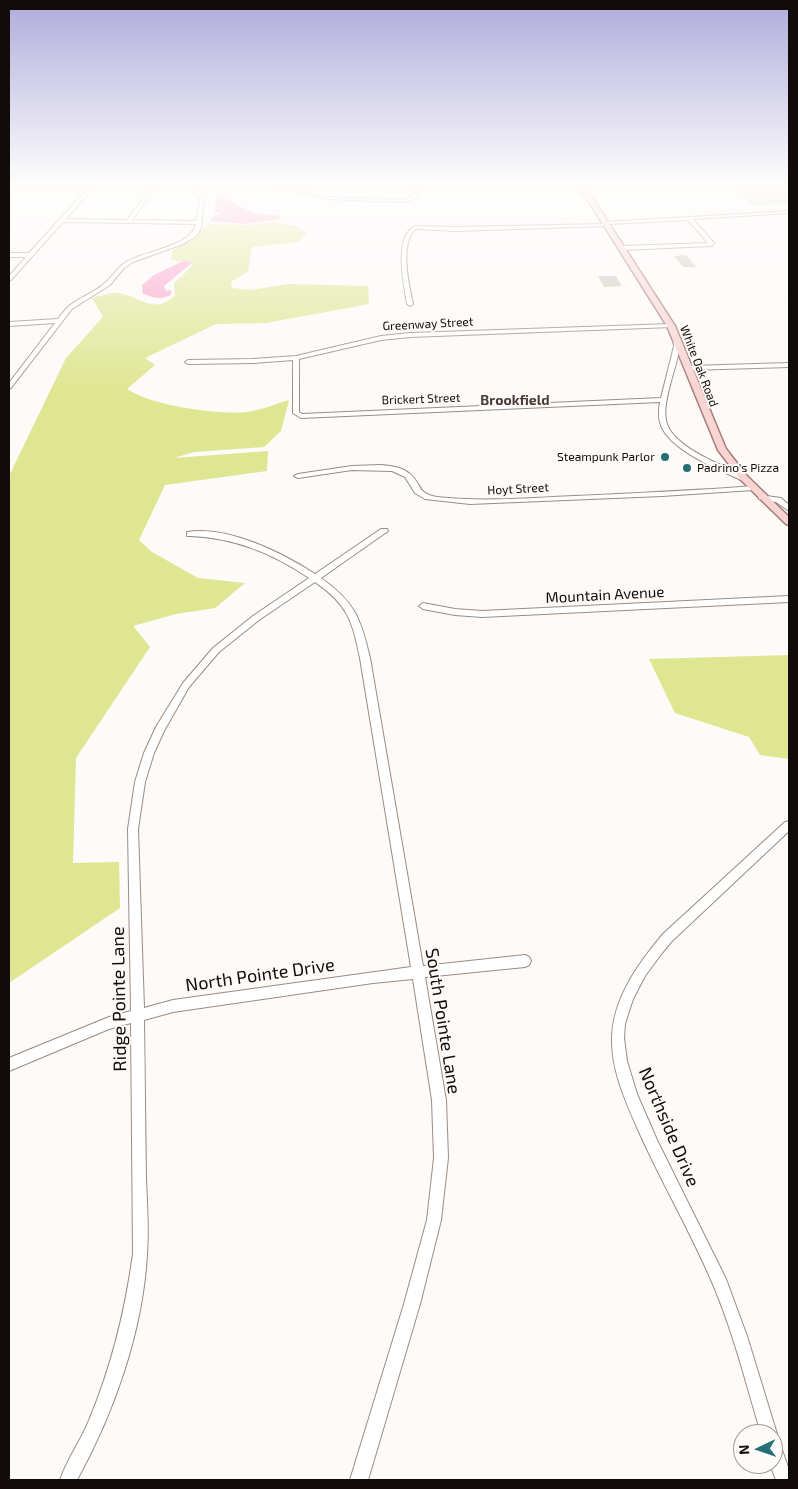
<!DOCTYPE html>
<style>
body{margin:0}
#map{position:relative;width:798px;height:1489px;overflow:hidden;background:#fdfaf8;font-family:"Exo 2",sans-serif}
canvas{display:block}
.frame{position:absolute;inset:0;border:10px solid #110c09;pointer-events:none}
.north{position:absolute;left:733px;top:1424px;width:50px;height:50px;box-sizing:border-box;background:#fdfaf8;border:1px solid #9f9b98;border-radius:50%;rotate:267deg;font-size:14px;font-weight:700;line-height:20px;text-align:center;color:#110c09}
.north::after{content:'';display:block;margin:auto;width:18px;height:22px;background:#256f76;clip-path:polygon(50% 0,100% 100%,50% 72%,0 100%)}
</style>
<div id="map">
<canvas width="798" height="1489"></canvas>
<div class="frame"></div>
<div class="north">N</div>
</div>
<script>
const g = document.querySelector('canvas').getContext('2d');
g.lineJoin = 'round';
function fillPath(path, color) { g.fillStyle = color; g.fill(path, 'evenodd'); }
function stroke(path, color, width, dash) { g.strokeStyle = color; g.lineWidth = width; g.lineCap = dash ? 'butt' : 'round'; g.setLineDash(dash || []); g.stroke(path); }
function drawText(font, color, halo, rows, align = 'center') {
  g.font = font + ' "Exo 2",sans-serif'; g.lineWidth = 4; g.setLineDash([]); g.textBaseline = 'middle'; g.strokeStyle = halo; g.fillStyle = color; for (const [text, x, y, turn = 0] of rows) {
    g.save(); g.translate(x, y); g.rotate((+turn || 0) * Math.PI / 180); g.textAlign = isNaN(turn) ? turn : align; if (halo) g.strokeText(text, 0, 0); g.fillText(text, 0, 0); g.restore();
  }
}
fillPath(new Path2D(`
 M275,222L296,226L307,233L298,242L252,247L248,272L231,282L232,288L250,290L289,284L368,286L369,304L266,323L216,324L145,358L155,365L127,389C152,406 218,415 248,412C261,410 276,404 289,400L281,431L264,447L194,452L174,458L268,451L267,471L165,485L139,540L152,552L198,578L245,583L215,608L176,614L133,626L150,647L76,758L73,863L119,862L120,908L9,983V476L66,358L103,317L92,298C100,296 112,292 120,293C142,298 155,315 175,295L174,283L186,272L193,263L171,260L172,251L210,224L249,225Z
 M789,655V759L760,755L749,737L675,713L649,659Z`), '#dee691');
fillPath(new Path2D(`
 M218,194L253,213L281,216L280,219L244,224L210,221L215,215H221L215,210L216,196Z
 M183,261L193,262L164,286L166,291L171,290V295C160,300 154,298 143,294L142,285L154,275Z`), '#f99fc7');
fillPath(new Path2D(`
 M731,183H768L773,188H779L789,197V204L752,205Z
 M686,255L696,267H683L674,256Z
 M598,276H616L622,286L604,287Z`), '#cec7ba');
const minor = new Path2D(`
 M97,183L66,219L127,220L155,183H159L132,220L196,221L200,199L194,193L196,192L204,199L201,228L196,236L183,244L133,262L124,268L110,285L72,309L11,388L9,389V383L55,323L9,326V322L58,319C61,315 64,311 68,307C79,297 95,293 106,282C114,275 118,266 128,261C145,251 192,246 196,224L63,222L11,280L9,281V276L26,257H9V253H29L89,187L9,189V187Z
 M261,183H269L326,197L403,200L413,196L414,183H418L417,198L403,202L326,199Z
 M789,211V213L693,219L714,243L712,246L622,250L619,248L622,246L708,243L688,220L609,224L607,226L456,231L416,229C399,243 409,285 413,304L410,306L407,304C404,284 393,237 415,226L456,227L604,224L606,222Z
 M671,324L673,325V327L410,337L381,340L299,359V412L302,414L661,398L674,346L673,336L676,334L679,336C681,353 674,369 670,385C667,397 663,412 667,424C675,448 725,467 747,476V480H741C718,469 666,449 660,422C658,416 659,408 660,402L301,418L293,413V360L253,363L188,364L185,362L188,360L253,359L296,356L381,336L410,333Z
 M789,363V367L689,370L686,368L689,366Z
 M381,465C391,466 402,467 410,474C422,484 417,494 437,497C482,502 529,498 574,496C634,493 693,491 753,486L757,488L753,490L662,496L470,504L425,499L415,493L405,477L392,471L352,470L298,478L294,476L298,474L352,466Z
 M759,495L781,498L789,505V511L776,502L759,499Z
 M381,529H387L388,531L321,578C355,602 361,619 370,658L423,966L525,955L529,957L531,961L529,965L525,967L425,977L446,1100L448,1158L441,1220L420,1304L368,1480H350L404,1304L427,1220L434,1158L432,1100L413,979L373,983L173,1012L144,1020C145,1073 145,1126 146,1179C147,1204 149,1229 147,1254C143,1331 114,1413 77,1480H60C67,1459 82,1439 90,1418C112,1365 125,1311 133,1254L131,1023L109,1029L9,1071V1058L109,1017L131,1011L128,829L135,782L144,753L156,727L183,683L213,648L253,616L309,578C272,553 235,538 190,536H187V532C227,525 283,553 315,574ZM315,582C348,605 352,620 360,658L411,967L173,1000L144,1008L138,829L145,782L154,753L164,731L189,687L219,652L259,620Z
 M789,596V602L482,617L455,615L423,609L419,606L423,603L455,609L482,611Z
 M789,821V831L671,942L662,953L645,976L633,999L625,1024L624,1038L627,1061L637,1094L657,1140L726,1279L747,1336L777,1434L775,1439L779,1441L789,1470V1480H776L770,1464H773V1434H761C746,1383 733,1331 712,1282C690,1231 662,1183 639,1132C626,1102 611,1070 612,1038C613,998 638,964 663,934L785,822Z`);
const major = new Path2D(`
 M577,183H583L675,326L726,449L747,476L789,517V525L786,524L741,480L718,450L667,326Z`);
stroke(minor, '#998c84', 2);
stroke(major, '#a47c78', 3);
fillPath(minor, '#fff');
fillPath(major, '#f8d4d2');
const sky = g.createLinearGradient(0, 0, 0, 392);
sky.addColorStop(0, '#afacdb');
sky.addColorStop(0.47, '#fefdfc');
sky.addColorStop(1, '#fefdfc00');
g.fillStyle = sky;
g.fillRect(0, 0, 798, 392);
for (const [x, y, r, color] of [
 [665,457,5,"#256f76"],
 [687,468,5,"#256f76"]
]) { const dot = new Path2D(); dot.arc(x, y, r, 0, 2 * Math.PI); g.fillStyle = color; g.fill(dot); stroke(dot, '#fdfaf8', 2); }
drawText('12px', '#110c09', '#fdfaf8', [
 ["Greenway Street",428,324,-3],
 ["White Oak Road",699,366,69],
 ["Brickert Street",421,399,-2],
 ["Hoyt Street",518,489,-3]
]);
drawText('12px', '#110c09', '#fdfaf8', [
 ["Steampunk Parlor",655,457],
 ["Padrino's Pizza",697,468,"left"]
], 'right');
drawText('bold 14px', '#493e38', '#fdfaf8', [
 ["Brookfield",515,400]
]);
drawText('15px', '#110c09', '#fdfaf8', [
 ["Mountain Avenue",605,595,-3]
]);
drawText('18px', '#110c09', '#fdfaf8', [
 ["North Pointe Drive",260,975,-8],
 ["Ridge Pointe Lane",119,999,-91],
 ["South Pointe Lane",443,1021,81],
 ["Northside Drive",669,1127,67]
]);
</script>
